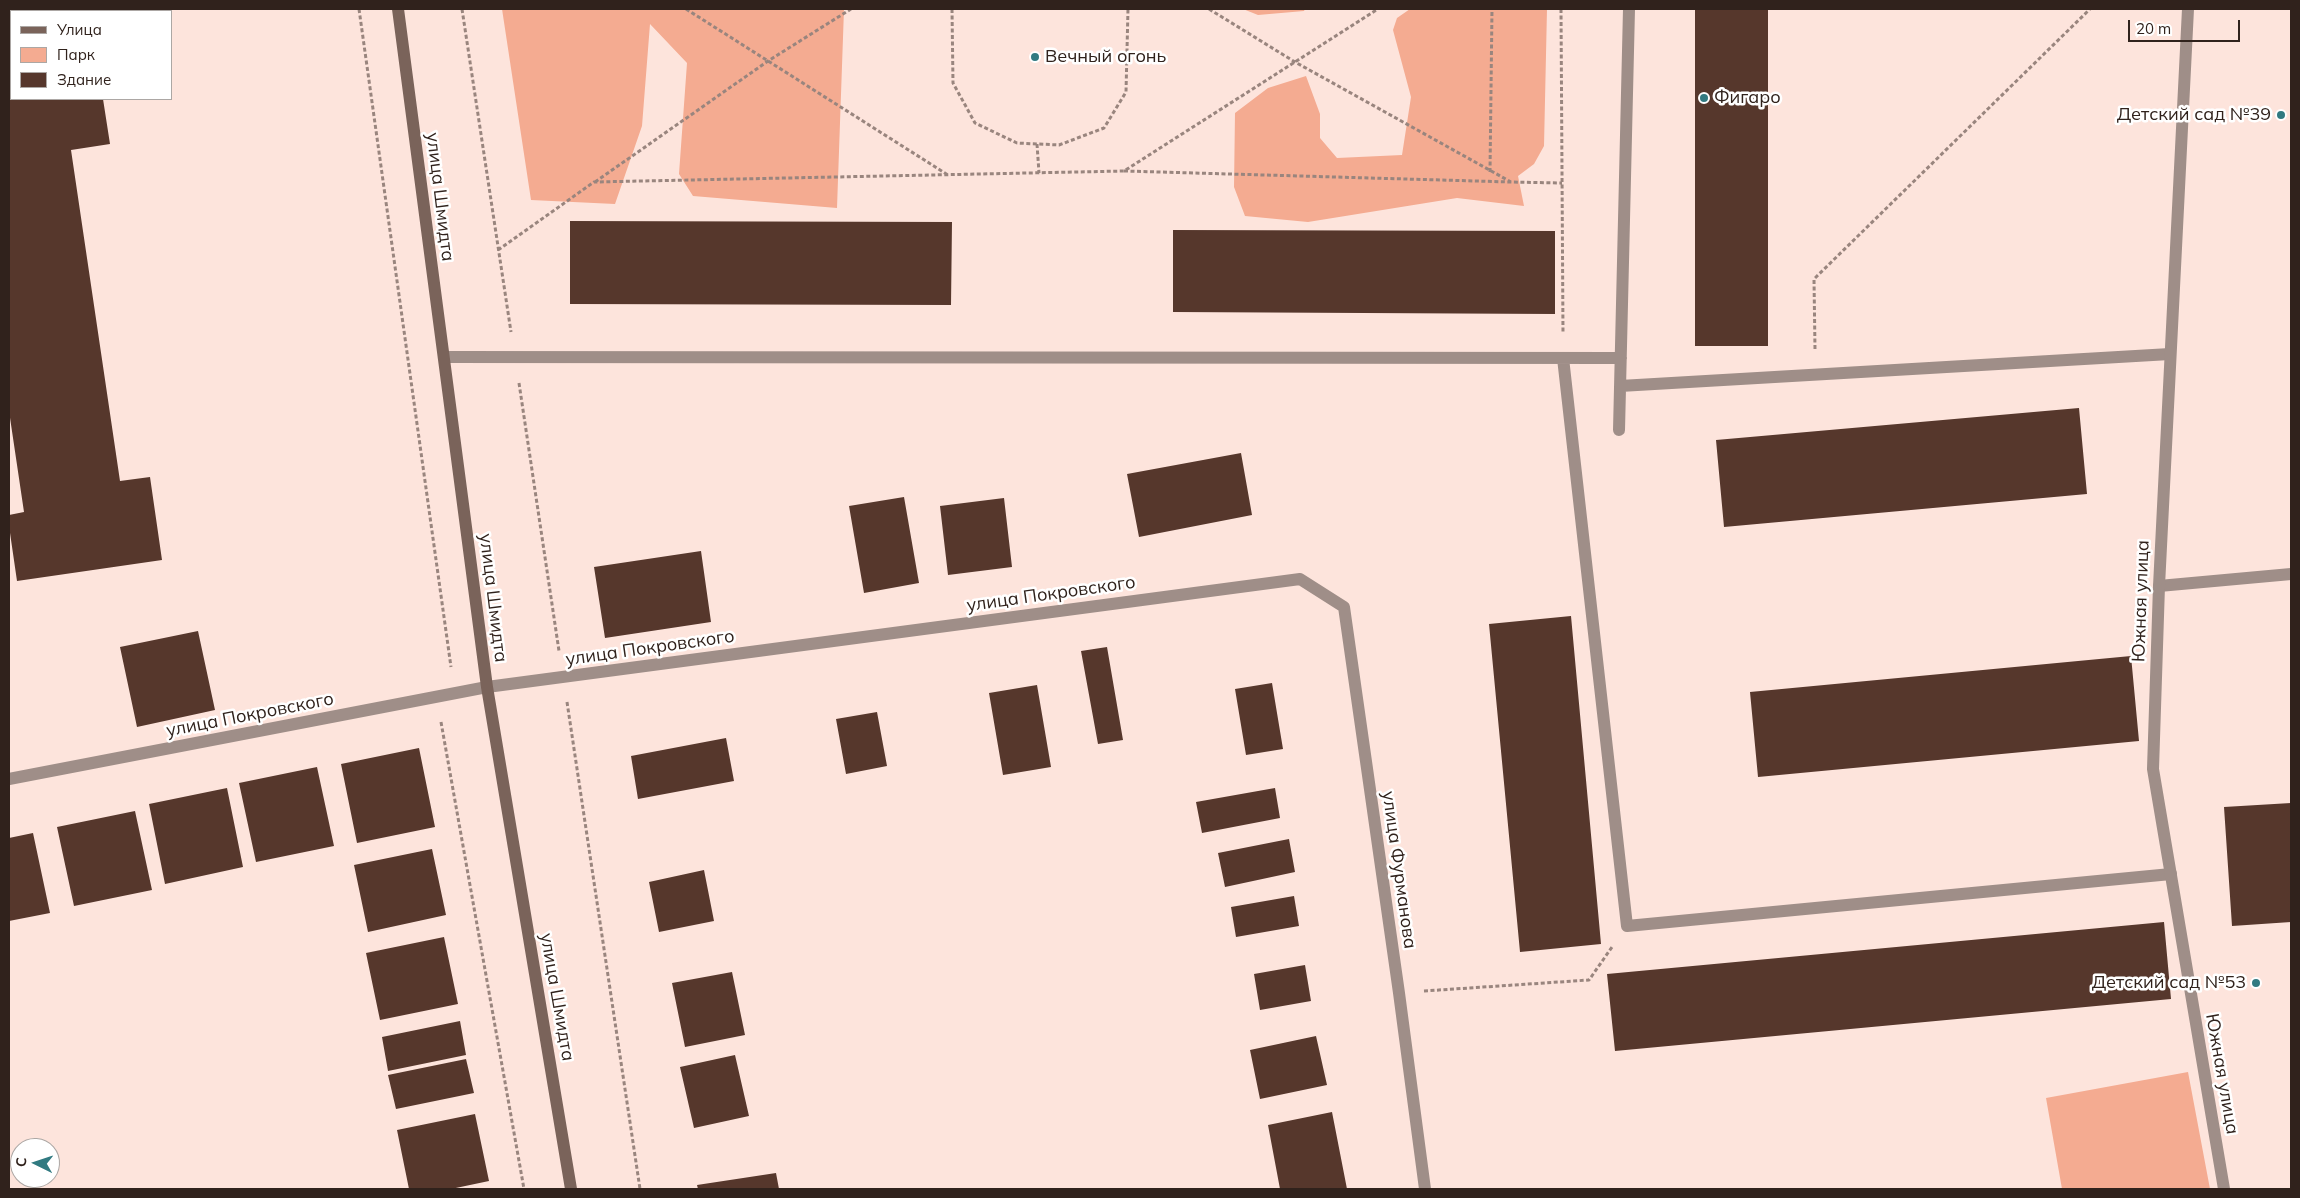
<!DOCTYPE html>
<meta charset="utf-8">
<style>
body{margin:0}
#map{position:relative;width:2300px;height:1198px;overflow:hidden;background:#fde4dc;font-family:Mulish,sans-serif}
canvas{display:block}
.frame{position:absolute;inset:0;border:10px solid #30221c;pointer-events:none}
.legend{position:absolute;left:10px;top:10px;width:162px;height:90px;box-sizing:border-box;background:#fff;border:1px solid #aca7a4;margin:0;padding:6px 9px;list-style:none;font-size:15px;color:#30221c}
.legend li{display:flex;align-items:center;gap:10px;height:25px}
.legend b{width:25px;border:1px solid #aca7a4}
.north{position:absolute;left:10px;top:1138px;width:50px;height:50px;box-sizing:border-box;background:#fff;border:1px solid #aca7a4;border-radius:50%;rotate:274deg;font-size:14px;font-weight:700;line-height:20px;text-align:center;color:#30221c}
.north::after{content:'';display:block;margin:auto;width:18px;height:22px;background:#317a81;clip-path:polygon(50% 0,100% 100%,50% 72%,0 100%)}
.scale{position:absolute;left:2128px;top:20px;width:112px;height:22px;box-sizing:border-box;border:2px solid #30221c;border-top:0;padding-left:6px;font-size:15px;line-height:18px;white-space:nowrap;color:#30221c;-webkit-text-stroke:4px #fff;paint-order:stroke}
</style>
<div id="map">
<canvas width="2300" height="1198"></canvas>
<div class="frame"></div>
<ul class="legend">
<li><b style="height:6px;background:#7a635a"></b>Улица</li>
<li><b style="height:14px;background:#f4ab91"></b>Парк</li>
<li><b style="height:14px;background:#56372c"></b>Здание</li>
</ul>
<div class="north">С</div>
<div class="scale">20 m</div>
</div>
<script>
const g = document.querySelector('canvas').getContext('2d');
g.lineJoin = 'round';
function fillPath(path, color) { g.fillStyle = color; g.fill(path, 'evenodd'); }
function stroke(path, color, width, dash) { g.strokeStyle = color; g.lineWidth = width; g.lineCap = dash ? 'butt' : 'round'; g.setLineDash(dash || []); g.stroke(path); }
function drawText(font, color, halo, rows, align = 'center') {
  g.font = font + ' Mulish,sans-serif'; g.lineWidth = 5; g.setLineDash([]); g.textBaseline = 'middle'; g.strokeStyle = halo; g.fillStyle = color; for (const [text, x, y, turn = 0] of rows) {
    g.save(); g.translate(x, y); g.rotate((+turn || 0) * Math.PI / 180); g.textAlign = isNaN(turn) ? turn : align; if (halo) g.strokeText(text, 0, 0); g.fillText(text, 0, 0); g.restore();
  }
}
fillPath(new Path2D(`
 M502,9H844L837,208L693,196L679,174L687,63L650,24L642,126L615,204L531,200Z
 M1243,9H1305L1304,11L1258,15Z
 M1410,9H1547L1544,146L1534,164L1518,176L1524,206L1457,198L1308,222L1245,216L1234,187L1235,113L1268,88L1306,76L1320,114V138L1337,158L1402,155L1411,97L1393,30L1397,18Z
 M2188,1072L2210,1189H2062L2046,1098Z`), '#f4ab91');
fillPath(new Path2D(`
 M1695,9H1768V346H1695Z
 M11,73V99H103L110,144L71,150L120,481L150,477L162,560L17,581L9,526V515L24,512L9,411V74Z
 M570,221L952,222L951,305L570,304Z
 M1173,230L1555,231V314L1173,312Z
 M2079,408L2087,494L1724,527L1716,440Z
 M1241,453L1252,515L1139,537L1127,474Z
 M904,497L919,583L864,593L849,506Z
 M1004,498L1012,567L948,575L940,506Z
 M701,551L711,622L605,638L594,567Z
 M1571,616L1601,944L1520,952L1489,624Z
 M198,631L215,710L137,727L120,647Z
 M1107,647L1123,740L1098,744L1081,651Z
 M2131,656L2139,741L1758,777L1750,692Z
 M1272,683L1283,749L1246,755L1235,689Z
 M1037,685L1051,767L1003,775L989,693Z
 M877,712L887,766L846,774L836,719Z
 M726,738L734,781L638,799L631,756Z
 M419,748L435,827L357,843L341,764Z
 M317,767L334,846L256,862L239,783Z
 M227,788L243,867L165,884L149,804Z
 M1275,788L1280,818L1202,833L1196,802Z
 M2291,803V922L2232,926L2224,807Z
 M135,811L152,890L74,906L57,827Z
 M33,833L50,913L9,921V838Z
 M1289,839L1295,872L1225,887L1218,853Z
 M432,849L446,915L368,932L354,865Z
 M704,870L714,921L659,932L649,882Z
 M1294,896L1299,926L1236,937L1231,907Z
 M2164,922L2171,999L1615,1051L1607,974Z
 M444,937L458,1004L380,1020L366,953Z
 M1305,965L1311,1001L1260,1010L1254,974Z
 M732,972L745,1035L685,1047L672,983Z
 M460,1021L466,1055L388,1071L382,1037Z
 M1316,1036L1327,1085L1260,1099L1250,1050Z
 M735,1055L749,1116L694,1128L680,1067Z
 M466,1059L474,1093L396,1109L388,1075Z
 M1332,1112L1347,1189H1280L1268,1125Z
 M475,1114L489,1181L451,1189H409L397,1130Z
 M776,1173L779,1189H698L697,1185Z`), '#56372c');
stroke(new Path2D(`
 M359,9L451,667
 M462,9L511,332
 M686,9L948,175
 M952,9L953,83L975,123L1017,143L1059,145L1104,128L1126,92L1128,9
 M1209,9L1295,62L1511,182L1562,183
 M1561,9L1563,333
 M1037,144L1039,173
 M1124,171L1511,182
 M1490,172L1492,9
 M595,182L768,61L851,9
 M498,250L594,182L1124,171L1378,9
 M1815,349L1814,279L2090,9
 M519,383L559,651
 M567,702L640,1189
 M441,722L524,1189
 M1424,991L1589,980L1612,947`), '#99857e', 3, [4, 2.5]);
stroke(new Path2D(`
 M444,357L1621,358
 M1563,358L1627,926L2171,874
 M1620,386L2170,354
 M1619,430L1629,9
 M2159,586L2291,574`), '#9f8e88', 12);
stroke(new Path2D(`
 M2188,9L2159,586L2153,769L2224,1189
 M9,779L487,687L1300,579L1344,607L1399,993L1425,1189`), '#9f8e88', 12);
stroke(new Path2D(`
 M398,9L487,687L571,1189`), '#7a635a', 12);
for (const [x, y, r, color] of [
 [1035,57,5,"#317a81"],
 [1704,98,5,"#317a81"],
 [2281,115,5,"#317a81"],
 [2256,983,5,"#317a81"]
]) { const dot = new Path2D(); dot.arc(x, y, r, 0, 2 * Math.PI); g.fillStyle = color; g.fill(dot); stroke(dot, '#fff', 2); }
drawText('18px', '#30221c', '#fff', [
 ["Вечный огонь",1045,57],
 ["Фигаро",1714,98],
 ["Детский сад №39",2271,115,"right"],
 ["Детский сад №53",2246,983,"right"]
], 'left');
drawText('18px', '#30221c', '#fff', [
 ["улица Шмидта",440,197,83],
 ["улица Покровского",1051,594,-8],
 ["улица Шмидта",493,598,83],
 ["Южная улица",2141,601,-88],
 ["улица Покровского",650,648,-8],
 ["улица Покровского",250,715,-11],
 ["улица Фурманова",1399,870,82],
 ["улица Шмидта",557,997,80],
 ["Южная улица",2222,1074,80]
]);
</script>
